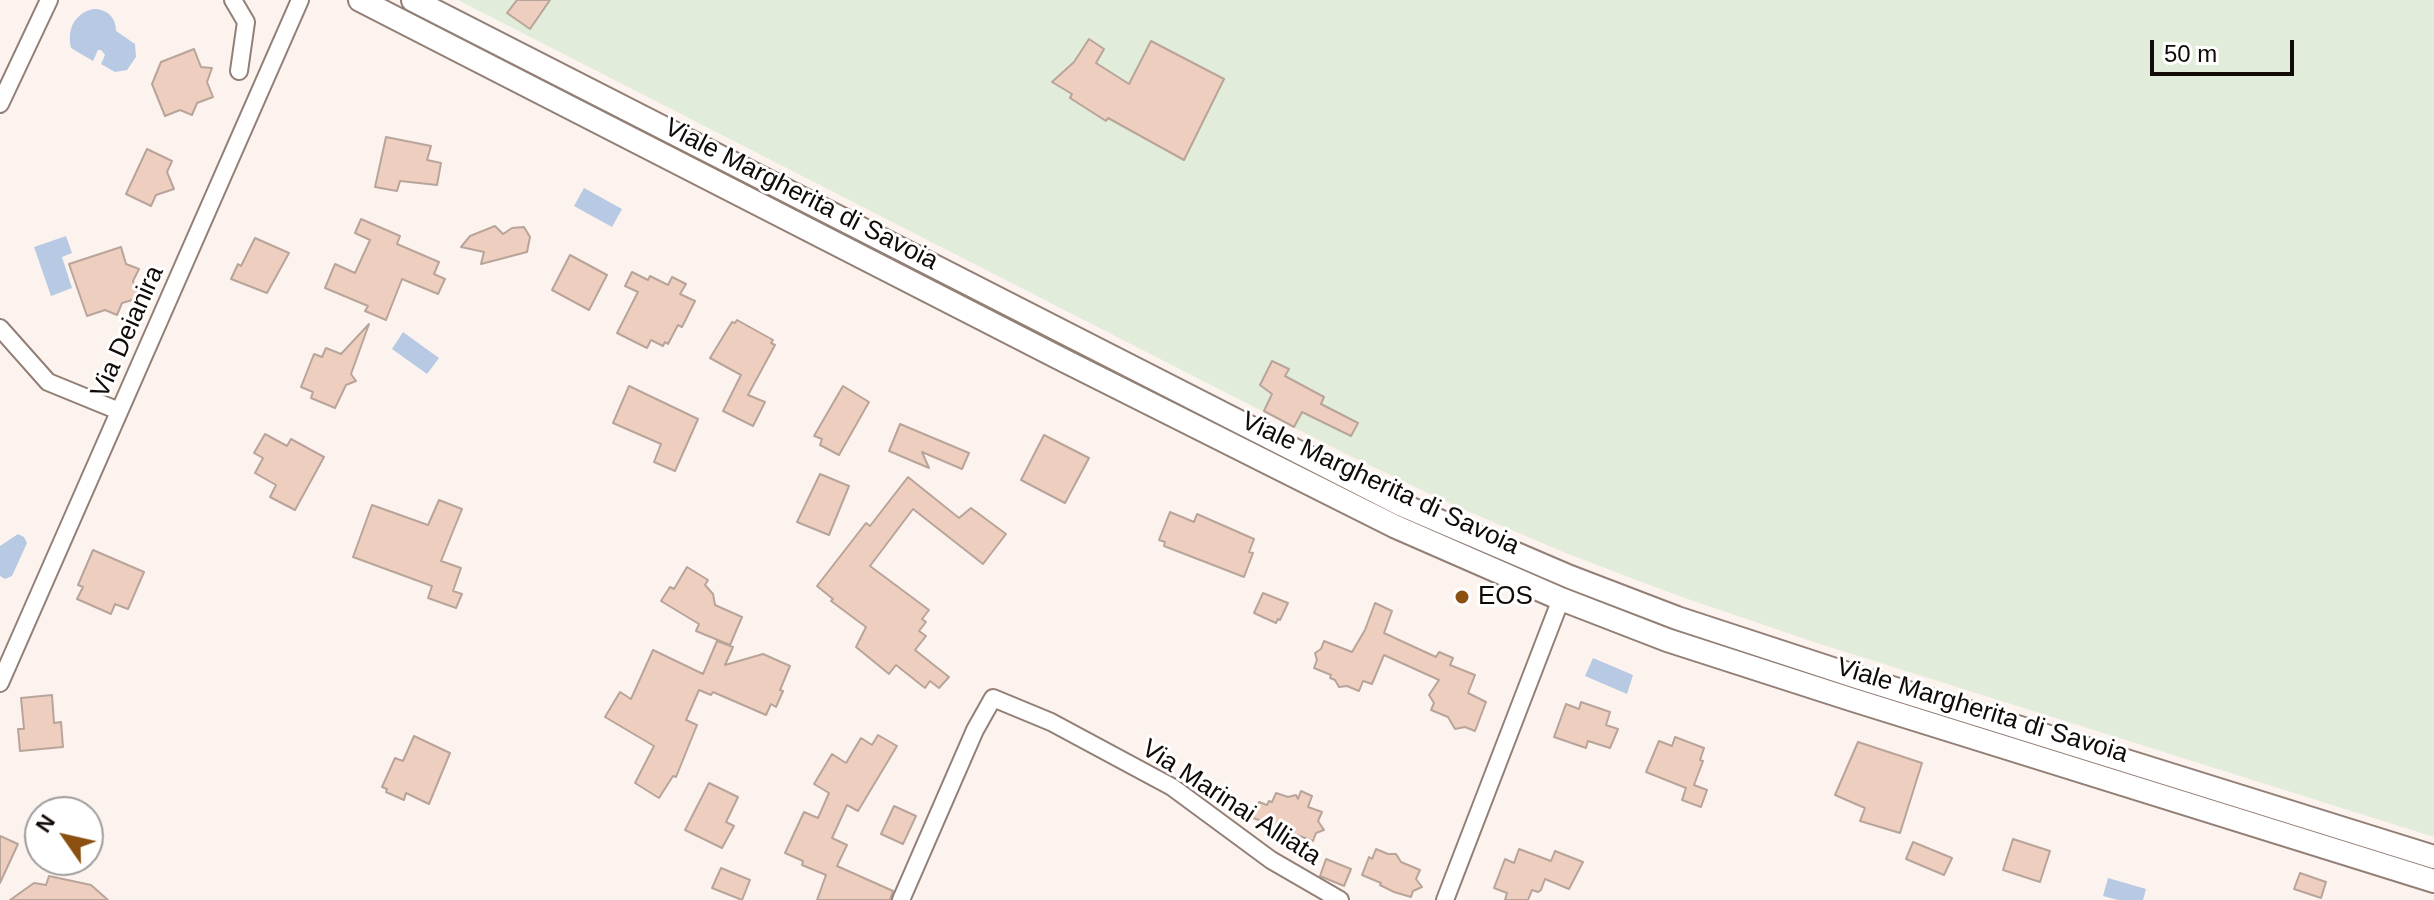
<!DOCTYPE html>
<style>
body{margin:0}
#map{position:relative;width:2434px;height:900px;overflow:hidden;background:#fcf3ef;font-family:Helvetica,sans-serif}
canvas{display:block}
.north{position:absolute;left:24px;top:796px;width:80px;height:80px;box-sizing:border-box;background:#fff;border:2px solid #a09d9c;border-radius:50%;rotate:304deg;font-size:22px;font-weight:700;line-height:32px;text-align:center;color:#110a07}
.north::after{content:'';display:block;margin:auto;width:28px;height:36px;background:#8b4f0f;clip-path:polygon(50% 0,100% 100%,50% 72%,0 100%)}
.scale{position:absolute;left:2150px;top:40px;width:144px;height:36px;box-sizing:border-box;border:4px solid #110a07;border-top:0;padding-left:10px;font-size:24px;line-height:28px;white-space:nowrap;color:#110a07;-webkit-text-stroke:6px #fff;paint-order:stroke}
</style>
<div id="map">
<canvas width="2434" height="900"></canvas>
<div class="north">N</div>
<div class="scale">50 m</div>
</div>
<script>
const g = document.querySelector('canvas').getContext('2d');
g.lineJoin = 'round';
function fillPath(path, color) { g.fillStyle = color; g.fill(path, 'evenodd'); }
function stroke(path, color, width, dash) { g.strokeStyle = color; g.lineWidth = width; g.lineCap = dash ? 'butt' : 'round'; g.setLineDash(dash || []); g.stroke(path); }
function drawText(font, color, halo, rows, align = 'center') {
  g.font = font + ' Helvetica,sans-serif'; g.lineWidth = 6; g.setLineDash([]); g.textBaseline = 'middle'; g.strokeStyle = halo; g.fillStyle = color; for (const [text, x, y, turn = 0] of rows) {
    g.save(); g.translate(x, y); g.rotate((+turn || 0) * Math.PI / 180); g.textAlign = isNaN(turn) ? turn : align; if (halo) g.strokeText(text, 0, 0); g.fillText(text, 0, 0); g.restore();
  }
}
fillPath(new Path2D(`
 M458,0H2434V837L1817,643L1679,596L1568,554L1451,504L1344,453Z`), '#e2ecda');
fillPath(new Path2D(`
 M93,9C107,9 116,17 116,31L135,44L136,57L127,70L115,72L101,64L105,55L101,50H98L93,61L71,48C67,29 74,14 93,9Z
 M584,188L622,209L612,227L574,206Z
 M66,236L72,253L62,257L72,288L51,296L34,247Z
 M403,332L439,358L427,374L392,349Z
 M18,534L24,537L27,543L12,576L5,579L0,576V546Z
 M1593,658L1633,675L1627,694L1585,676Z
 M2108,878L2146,889L2143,900H2118L2103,896Z`), '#b7c9e3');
const building = new Path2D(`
 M517,0H550L530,29L507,13Z
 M1089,39L1104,49L1096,63L1129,84L1151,41L1224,79L1184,160L1108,118L1106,121L1070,98L1072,94L1052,82L1074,62Z
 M194,49L201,67L212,68L207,82L213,97L197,103L192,115L180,110L165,116L152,84L161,62Z
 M386,137L431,146L427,160L441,163L437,185L400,181L397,191L375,187Z
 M147,149L172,161L167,172L174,189L156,195L151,206L126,194Z
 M361,219L400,236L397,244L439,262L434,274L445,279L438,294L402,279L386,320L365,311L368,306L325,288L335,264L355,273L370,240L355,233Z
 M495,226L503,234L512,228L524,227L530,237L527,252L481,264L484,252L461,247L470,236Z
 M255,238L289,253L267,293L231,279L238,264L241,266Z
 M121,247L126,264L139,269L133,281L139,298L122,303L117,315L105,310L87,316L69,264Z
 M570,255L607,275L589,310L552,290Z
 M632,272L648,280L650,276L668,285L672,277L686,284L680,294L695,301L682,327L678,325L668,344L665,342L663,346L651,340L647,348L617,333L638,292L625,286Z
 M737,320L773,340L771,343L775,345L748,395L765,402L753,426L723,411L741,375L710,358L732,322L735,323Z
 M369,324L351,374L356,381L346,385L335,408L311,398L313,392L301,387L314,354L322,357L326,348L341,354Z
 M1272,361L1289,369L1285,376L1324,397L1321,404L1358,423L1351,436L1302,412L1294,427L1264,411L1272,394L1260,385Z
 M629,386L698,419L675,471L654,462L661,444L613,423Z
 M843,386L869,402L839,455L820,445L822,439L814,436Z
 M900,424L969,453L962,469L922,452L929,468L889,451Z
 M265,434L287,446L291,439L324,457L295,510L270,497L276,485L255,473L263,458L254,453Z
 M1044,435L1089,458L1065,503L1021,480Z
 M820,474L849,486L829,535L797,522Z
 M908,477L959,518L971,508L1006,534L983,564L913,509L870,566L929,610L922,619L926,622L919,631L926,636L915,650L949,677L939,688L930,681L925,688L896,665L889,674L856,647L866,627L831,601L833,599L817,586L866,523L870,526Z
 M439,500L462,509L441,561L461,568L453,591L462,594L456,608L428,598L432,586L353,557L372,505L428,525Z
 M1170,512L1194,522L1197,514L1254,539L1249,552L1253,553L1244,577L1164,546L1165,542L1159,540Z
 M93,550L144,572L128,609L115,604L111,614L77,599L83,587L78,585Z
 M687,567L708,580L705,585L713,594L715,605L742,617L730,645L696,631L699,624L661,601L670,587L674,589Z
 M1263,593L1288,603L1280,620L1278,619L1276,623L1254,613Z
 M1375,603L1392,611L1384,633L1436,657L1439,652L1453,658L1450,665L1475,675L1468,693L1486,702L1475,731L1465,727L1455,729L1448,717L1431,710L1434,703L1429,695L1439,680L1384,655L1372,684L1363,681L1359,691L1347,686L1339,687L1335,680L1330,678L1331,675L1314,668L1317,660L1315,653L1321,649L1324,641L1352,652L1365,630Z
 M717,641L733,647L725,665L763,654L790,666L780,690L783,691L776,707L771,704L766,715L713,692L711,695L699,690L686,720L697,725L676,777L673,776L659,798L635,783L654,746L605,717L620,692L631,699L653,650L703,674Z
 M52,695L54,723L61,722L63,747L20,751L18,729H24L21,698Z
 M1581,702L1610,712L1606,725L1618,729L1610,748L1588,741L1586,748L1554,737L1566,704L1579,709Z
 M878,735L897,746L858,811L847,805L832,838L847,845L837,866L893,891L890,900H817L826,875L802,865L803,861L785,853L804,812L818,818L829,793L814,784L832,754L846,763L861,738L872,745Z
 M414,736L450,753L429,804L406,793L404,800L386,792L387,789L382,787L395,758L403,761Z
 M1675,737L1704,748L1700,760L1703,761L1694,785L1707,790L1701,807L1682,800L1686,788L1646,772L1659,741L1672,746Z
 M1858,742L1922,763L1900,833L1860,821L1865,808L1835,795Z
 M709,783L738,797L726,822L734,826L722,848L685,830Z
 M1301,791L1312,796L1308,807L1322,812L1318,821L1324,830L1316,833L1313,841L1297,835L1295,841L1280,836L1284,829L1253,818L1259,802L1267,805L1269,801L1272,802L1276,793L1288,797L1296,795L1298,799Z
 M894,806L916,816L903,844L881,834Z
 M0,836L18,844L0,883Z
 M2013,839L2050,851L2040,882L2003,870Z
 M1913,842L1952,858L1944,875L1906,859Z
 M1376,849L1388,854H1396L1401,862L1420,870L1416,879L1422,887L1413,891L1411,897L1394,892L1380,885L1381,883L1362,875L1369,857L1372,859Z
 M1519,849L1551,861L1555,851L1583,862L1569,889L1545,879L1541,890L1538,892L1532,890L1528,900H1505L1507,893L1494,888L1505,859L1514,863Z
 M1326,859L1351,869L1344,886L1320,876Z
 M721,868L750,880L742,900L712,888Z
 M2300,873L2326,882L2321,898L2294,889Z
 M49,876L91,885L108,900H10L34,883L46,885Z`);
fillPath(building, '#eecfbf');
stroke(building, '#b9a49a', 2);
const street = new Path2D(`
 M233,0L246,22L239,71
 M0,104L49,0
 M0,328L48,382L119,411
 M0,683L300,0
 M901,900L975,730L993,698L1051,722L1172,787L1271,860L1340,900
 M1445,900L1561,599`);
const secondary = new Path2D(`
 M360,0L1061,359L1394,526L1561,599L1667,640L1850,699L2434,881
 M413,0L1402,505L1570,577L1677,618L1857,677L2434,857`);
stroke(street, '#927f75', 20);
stroke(secondary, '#927f75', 26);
stroke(street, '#fff', 16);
stroke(secondary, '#fff', 22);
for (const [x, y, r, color] of [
 [1462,597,8,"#8b4f0f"]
]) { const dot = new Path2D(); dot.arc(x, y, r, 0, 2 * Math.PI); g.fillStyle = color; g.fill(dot); stroke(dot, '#fff', 3); }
drawText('26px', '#110a07', '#fff', [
 ["Viale Margherita di Savoia",801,195,27],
 ["Via Deianira",128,332,-66],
 ["Viale Margherita di Savoia",1380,484,25],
 ["Viale Margherita di Savoia",1982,711,17],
 ["Via Marinai Alliata",1231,803,33]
]);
drawText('26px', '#110a07', '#fff', [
 ["EOS",1478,597]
], 'left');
</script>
